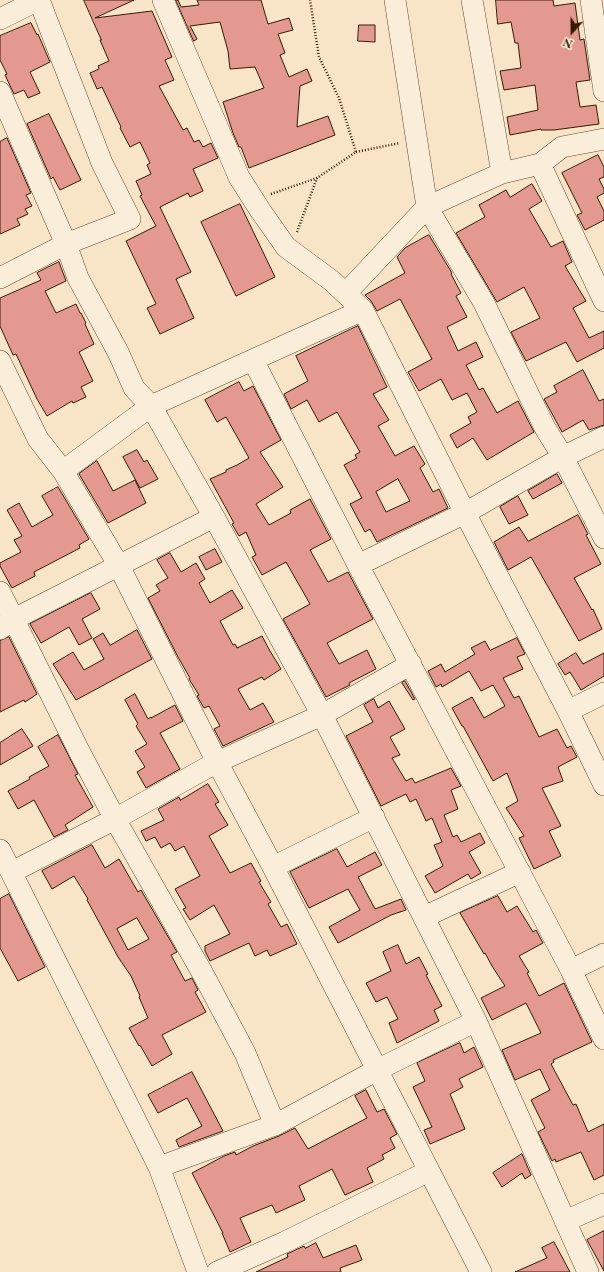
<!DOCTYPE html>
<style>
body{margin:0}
#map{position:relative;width:604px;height:1272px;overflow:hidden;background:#f8e5c8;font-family:"EB Garamond",serif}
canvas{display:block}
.north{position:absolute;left:552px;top:12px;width:40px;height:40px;-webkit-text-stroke:3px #faeedb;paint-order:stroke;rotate:201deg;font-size:11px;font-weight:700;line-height:16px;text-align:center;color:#361a04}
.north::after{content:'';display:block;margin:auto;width:14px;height:18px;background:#361a04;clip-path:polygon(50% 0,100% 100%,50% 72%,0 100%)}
</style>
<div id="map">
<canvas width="604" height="1272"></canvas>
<div class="north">N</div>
</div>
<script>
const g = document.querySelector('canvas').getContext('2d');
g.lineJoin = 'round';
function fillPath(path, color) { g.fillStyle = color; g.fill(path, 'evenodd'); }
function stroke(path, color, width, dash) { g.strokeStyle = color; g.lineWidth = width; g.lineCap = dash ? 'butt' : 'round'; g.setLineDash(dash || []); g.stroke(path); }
const building = new Path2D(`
 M84,0H134L95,18L152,11L172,57L165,60L174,80L159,86L183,130L187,128L194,142L199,140L203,147L211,143L218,158L193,169L203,191L190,197L188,193L160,207L191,272L176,279L194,318L160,334L147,308L156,304L126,241L156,226L140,196L142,195L136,181L151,174L147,165L150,163L140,142L130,147L120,128L121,127L102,87L97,89L90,73L99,69L98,66L109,61L100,40H101Z
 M176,0H178L181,7L199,5L197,0H261L268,24L289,18L293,30L278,34L285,53L280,55L289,77L307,69L312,81L300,86L297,127L328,116L335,135L249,168L241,147H239L233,133L223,102L264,88L255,67L230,69L228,51L220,22L190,26L197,39L194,41Z
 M496,0H553L554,6L575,3L580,40L584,39L590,80L576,82L580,107L596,105L599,124L554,130H541V129L510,135L507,117L538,110L535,85L504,90L500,71L521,68L518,43H515L511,22L498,24Z
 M31,23L37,35L38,34L50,62L30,72L40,93L28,98L24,90L14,94L5,75L7,74L0,60V36Z
 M359,25H375V42L358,41Z
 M49,114L81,180L60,190L53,177L51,179L27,124Z
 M7,138L31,193L26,195L32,206L25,209L28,214L17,219L20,225L0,234V142Z
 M598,155L604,167V177L599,179L604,189V193L597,197L604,211V220L585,230L577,215L582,213L562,173Z
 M532,184L542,201L529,209L551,247L563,241L572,262L565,266L586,301L573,308L589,338L604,331V348L577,362L566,342L526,361L511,332L540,318L524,287L497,302L456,233L485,217L479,205L506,190L510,197Z
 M240,204L275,277L236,296L201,222Z
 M429,235L452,273L451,274L461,293L456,296L467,317L447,327L458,351L476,342L483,357L466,365L479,390L483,388L497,413L518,401L534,432L487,460L473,438L457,448L450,435L471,423L468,417L477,412L467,393L452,400L441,379L419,391L408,372L432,359L400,299L377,311L371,301L365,295L405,273L397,257L405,248Z
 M59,262L66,281L45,291L56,313L76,304L80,313H81L86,323L85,324L94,344L79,352L93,381L81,387L86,397L73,403L72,401L47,416L37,399L16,354L13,355L0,326V298L41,280L37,273Z
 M358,326L387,387L373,394L389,420L378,426L395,456L414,446L425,464L420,468L433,492L439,489L448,508L377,542L370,529L365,532L350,504L362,498L344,465L357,458L355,455L360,452L337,412L319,422L307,400L291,409L284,394L308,381L296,356ZM398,479L410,501L386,512L376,492Z
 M583,370L599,401L604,399V425L589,430L583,420L562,432L544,399L557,392L554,386Z
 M239,382L244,391L253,386L281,440L260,452L283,487L256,504L269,525L291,513L290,510L310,499L331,539L310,550L328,582L348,572L373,619L327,643L339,664L367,650L376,669L349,683L350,685L326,697L283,619L310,604L286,562L262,575L252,557L256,555L246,532L239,536L232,524L234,523L210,479L226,472V470L237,465L249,458L226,417L217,422L205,400Z
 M137,450L144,462L147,460L158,479L140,488L123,457Z
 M97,461L113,491L135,480L146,503L108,523L79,474Z
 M557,474L562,483L533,499L528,491Z
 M58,487L89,539L79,545L80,548L34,572L35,576L12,588L0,566V563L21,552L14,540L22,536L7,510L19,503L32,527L53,515L42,496Z
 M518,496L528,515L509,524L500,507Z
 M578,515L588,534L586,535L601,564L574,578L592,610L593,609L602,629L579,641L531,557L508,570L494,542L519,527L528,541Z
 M215,549L222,562L206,570L199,557Z
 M170,553L181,572L196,563L205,579L199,583L210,603L232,590L243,608L220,621L233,645L235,644L237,648L262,636L270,651L281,669L264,680L262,677L238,689L250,710L263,703L274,722L223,746L214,729L220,726L209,706L204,708L197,696L199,695L189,679L190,678L178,657L148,598L160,591L156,585L168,578L157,560Z
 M91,593L100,609L82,619L92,638L79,645L69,627L41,643L30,624Z
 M137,630L152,659L76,700L53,664L73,652L84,670L104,659L93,639L103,633L110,645Z
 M9,637L37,694L25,702L24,700L0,712V641Z
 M517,638L525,654L517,657L523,669L503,678L514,698L519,696L539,737L557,729L567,748L571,746L577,757L558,767L563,781L542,788L561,826L549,831L561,856L534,869L519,838L524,836L506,808L518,801L507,773L493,781L463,726H462L452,708L472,697L484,718L505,706L493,685L481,691L469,671L442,687L441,684L436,687L428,671L441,664L445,672L475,654L471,648L485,641L490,650Z
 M576,653L583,664L604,653V676L581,690L570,672L565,675L558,664Z
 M405,681L415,699L413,700L402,683Z
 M135,694L148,719L151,717V718L175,705L183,721L160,733L180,769L146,788L137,772L145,767L135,751L147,744L136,726L138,724L125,700Z
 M374,699L378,708L389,701L405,729L390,737L400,755L392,758L406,781L412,778L415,783L451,768L461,786L451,790L458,809L444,815L453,837L457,835L461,842L480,833L485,843L469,852L481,873L471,879L468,874L435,893L425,876L443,866L434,845L442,842L432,818L426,821L416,799L410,802L406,794L381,806L346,736L373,722L364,705Z
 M22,729L33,746L0,765V743Z
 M58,735L78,774L75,775L93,807L65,825L68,830L54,837L34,800L18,809L8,791L30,779L29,777L49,766L38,747Z
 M208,784L219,802L215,804L228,825L209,836L230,873L251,863L261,881L259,882L271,902L268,904L281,927L287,924L297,944L270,956L267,950L255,956L249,943L210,961L205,951V946L230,934L214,905L190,920L183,909L186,908L175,889L200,876L184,846L175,851L170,843L161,848L155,837L146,841L141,831L164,820L158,809L179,797L180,800Z
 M92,845L105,868L119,859L138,892L141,890L177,952L171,955L185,981L192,978L198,990L195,992L206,1012L162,1035L172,1054L152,1066L140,1045L139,1046L129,1028L148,1018L139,997L140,996L131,976L118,957L93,911L87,900L88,899L74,876L52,889L42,871ZM137,918L149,939L128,950L117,929Z
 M337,849L347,867L375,852L382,865L358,877L375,909L401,899L406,910L391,915L338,943L329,927L360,910L348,889L309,908L290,872Z
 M9,894L45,967L18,981L0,948V899Z
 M498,896L507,912L517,906L533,932L536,930L543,943L519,956L529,972L527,973L539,996L564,983L592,1042L553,1060L554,1062L551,1064L573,1105L576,1104L588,1132L604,1124V1175L594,1180L581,1152L556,1162L555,1159L552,1161L538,1132L545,1128L531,1100L550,1090L540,1069L515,1080L502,1050L541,1033L526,1003L492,1020L481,998L505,986L492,966L485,953L484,954L460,913Z
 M398,945L406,964L419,957L428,974L426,975L442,1006L434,1010L439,1021L397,1043L389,1023L398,1019L387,997L376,1002L366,983L391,971L383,952Z
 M460,1043L464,1053L474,1047L483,1067L459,1079L463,1087L450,1094L465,1129L430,1144L424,1130L432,1127L413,1087L425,1081L417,1063Z
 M192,1072L223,1131L179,1147L176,1140L202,1126L187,1098L158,1113L148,1095Z
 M366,1090L377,1112L384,1109L397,1134L390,1138L395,1148L382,1155L384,1159L367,1168L373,1182L345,1195L332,1169L299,1186L305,1200L276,1213L272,1205L240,1218L251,1242L230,1252L222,1233H223L192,1173L224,1156L235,1152L236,1155L253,1146L279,1136L295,1128L308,1149L367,1118L355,1096Z
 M522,1154L531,1175L525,1179L522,1173L502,1187L493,1173Z
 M604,1231V1271L587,1240Z
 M554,1242L570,1272H515L547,1258L542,1248Z
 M316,1243L323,1258L356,1245L362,1260L340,1268L341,1272H256L288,1257L287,1254L304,1246L305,1248Z`);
fillPath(building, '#e49990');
stroke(building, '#361a04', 1);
const minor = new Path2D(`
 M163,0L239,177L260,210L286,247L332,281L363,310L465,513L568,711L604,785
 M395,0L427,207L484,303L545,428L563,457L604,538
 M591,0L604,91
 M0,19L38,0
 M0,92L66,244L78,278L118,352L134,388L151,406L214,517L322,715L476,1021L588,1272
 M540,164L604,301
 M502,173L540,164L562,147L604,139
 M0,278L66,244L130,219L102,163L39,0
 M346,293L427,207L502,173L472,0
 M253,360L358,565L571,970L604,1039
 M0,361L38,439L63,471L119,566L217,762L273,867L481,1272
 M63,471L151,406L363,310
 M358,565L465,513L563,457L604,437
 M0,592L79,751L115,819L203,974L245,1053L275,1125
 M0,629L14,619L214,517
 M568,711L604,693
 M0,850L159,1167L198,1272
 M273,867L374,817
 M12,872L115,819L217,762L322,715L411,664
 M424,917L520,872
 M571,970L604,954
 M159,1167L275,1125L377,1070L476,1021
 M565,1221L604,1204
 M217,1272L285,1242L429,1171`);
stroke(minor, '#664d35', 22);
stroke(new Path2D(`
 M356,152L400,143
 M271,194L317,178L356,152L339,98L319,57L310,0
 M297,232L317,178`), '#361a04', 2.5, [1, 2]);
stroke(minor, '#faeedb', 21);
</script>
